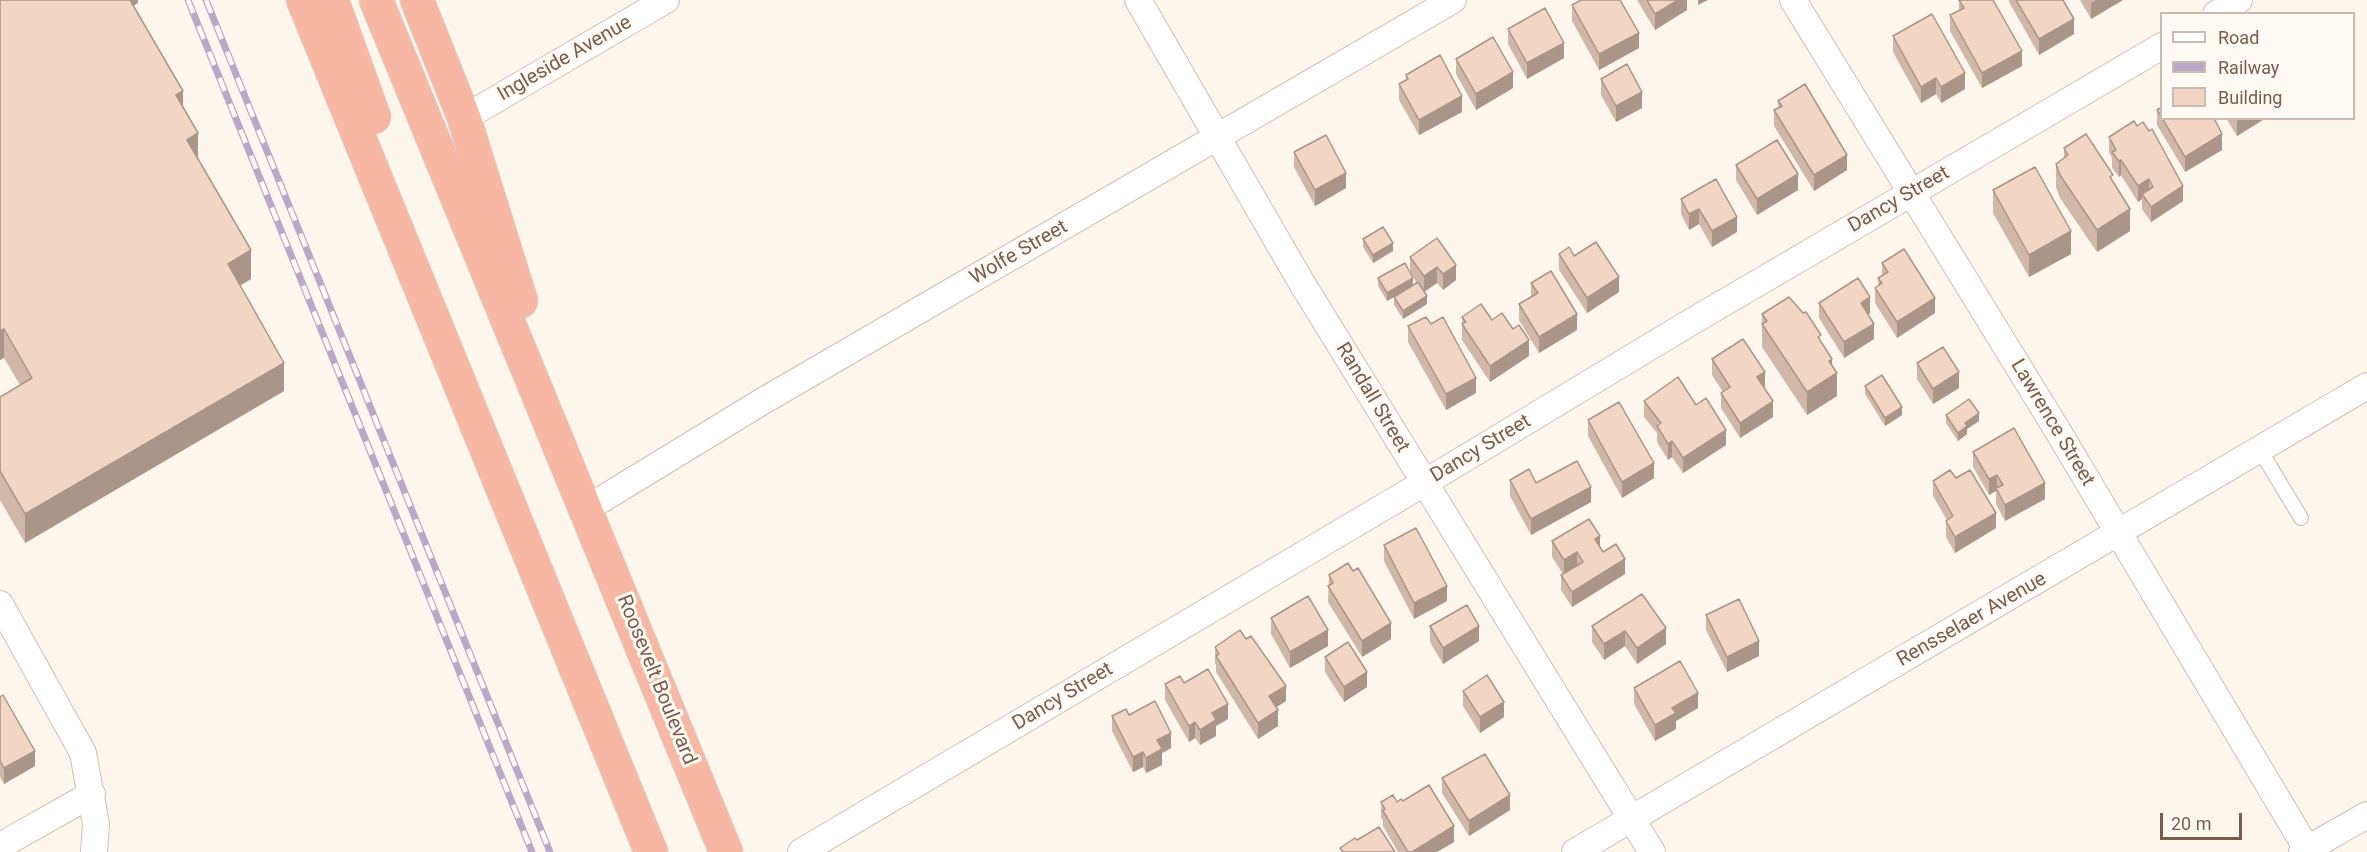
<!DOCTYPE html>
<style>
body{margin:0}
#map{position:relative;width:2367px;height:852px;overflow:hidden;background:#fdf6ec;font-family:Roboto,sans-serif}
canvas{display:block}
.legend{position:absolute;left:2160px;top:12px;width:195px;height:108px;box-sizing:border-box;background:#fffaf3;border:2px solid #cabbb1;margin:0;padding:8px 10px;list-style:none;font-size:18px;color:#7a5c4d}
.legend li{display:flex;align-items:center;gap:12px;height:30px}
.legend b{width:30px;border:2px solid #cabbb1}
.scale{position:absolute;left:2160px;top:813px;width:82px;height:27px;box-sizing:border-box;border:3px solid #7a5c4d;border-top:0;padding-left:8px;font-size:18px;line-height:21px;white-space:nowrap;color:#7a5c4d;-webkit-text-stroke:4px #fffaf3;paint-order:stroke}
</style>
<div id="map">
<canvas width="2367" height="852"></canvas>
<ul class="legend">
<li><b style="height:8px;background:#fff"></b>Road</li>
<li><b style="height:8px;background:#b9a8c9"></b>Railway</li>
<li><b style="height:16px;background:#f3d5c3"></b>Building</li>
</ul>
<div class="scale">20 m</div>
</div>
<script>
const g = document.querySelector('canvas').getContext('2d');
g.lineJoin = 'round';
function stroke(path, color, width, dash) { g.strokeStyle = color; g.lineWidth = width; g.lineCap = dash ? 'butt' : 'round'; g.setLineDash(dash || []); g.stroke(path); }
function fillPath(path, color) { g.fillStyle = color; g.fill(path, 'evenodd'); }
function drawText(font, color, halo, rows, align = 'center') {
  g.font = font + ' Roboto,sans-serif'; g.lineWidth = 6; g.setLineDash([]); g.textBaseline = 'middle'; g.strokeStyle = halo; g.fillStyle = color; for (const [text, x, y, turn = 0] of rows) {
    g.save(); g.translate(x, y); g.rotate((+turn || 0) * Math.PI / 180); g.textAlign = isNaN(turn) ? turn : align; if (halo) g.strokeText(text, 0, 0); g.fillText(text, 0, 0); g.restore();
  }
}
const lane = new Path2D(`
 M2260,450L2301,518`);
const street = new Path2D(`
 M1138,0L1300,280L1652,852
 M1793,0L2056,428L2307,849
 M2216,14L2239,0
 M464,118L666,0
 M586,509L763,401L1453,0
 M0,604L83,753L96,824L94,852
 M0,846L92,794
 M801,852L1424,483L1686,325L2162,46
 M1575,852L2367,386
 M2302,852L2367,815`);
const highway = new Path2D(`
 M303,0L651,852
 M332,0L374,117
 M376,0L726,852
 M417,0L464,118L521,301`);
stroke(lane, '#d1beb0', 16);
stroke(street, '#d1beb0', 28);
stroke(highway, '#dad1cd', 35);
stroke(lane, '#fff', 14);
stroke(street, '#fff', 26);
stroke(highway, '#f7b7a3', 33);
const rail = new Path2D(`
 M188,0L532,852
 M206,0L550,852`);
stroke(rail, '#b9a8c9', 7);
stroke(rail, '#fffaf3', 4.5, [14]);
fillPath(new Path2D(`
 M0,0H138V3L133,6L183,106L198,160L251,279L240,285L284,391L25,543L0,500V397L20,385L4,358L0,360Z
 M1637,0H1687V10L1655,30Z
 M1959,0L2022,66L1982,88L1950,31V15L1959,10Z
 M2009,0H2063L2074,34L2039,55L2009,2Z
 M2080,0H2123L2091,19Z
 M1572,5L1639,48L1599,70L1572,21Z
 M1508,29L1564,58L1527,79L1508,44Z
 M1893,36L1965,89L1941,103L1936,94L1921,103L1893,52Z
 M1456,59L1513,88L1476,110L1456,74Z
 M1406,75L1462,112L1419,135L1399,100V84L1406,81Z
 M1601,79L1642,108L1616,122L1601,95Z
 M1778,101L1847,170L1814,191L1774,126V110L1778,108Z
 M2162,107V118H2214L2222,150L2185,172L2157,125V110Z
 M2226,118H2266L2237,136Z
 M2109,137L2183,201L2151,222L2142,209V199L2138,202L2121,175L2119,177L2112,168V158L2109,152Z
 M2064,148L2113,182L2130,231L2097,252L2060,198L2056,187V164L2064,158Z
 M1294,152L1346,188L1315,206L1294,167Z
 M1736,165L1798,190L1757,215L1736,180Z
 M1993,190L2071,254L2029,277L1993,213Z
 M1681,199L1737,217V232L1712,247L1699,224L1689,230L1681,214Z
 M1437,238L1456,280L1443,290L1437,283L1424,292L1427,304L1403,319L1394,305V297L1387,301L1378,286V278L1413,285L1417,283L1410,273V257Z
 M1363,239L1393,251L1373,263L1363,247Z
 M1559,254L1574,256L1619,292L1587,313L1559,270Z
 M1882,263L1935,313L1897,338L1875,303V288L1878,286V278L1882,276Z
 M1531,283L1577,330L1539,353L1519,320V304L1531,297Z
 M1819,303L1870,313L1868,314L1874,339L1844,358L1819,318Z
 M1762,314L1821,341L1832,366L1837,396L1807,415L1762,347Z
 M1462,317L1492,320L1529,356L1490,382L1462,340Z
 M1431,324L1476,393L1446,410L1408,342V326Z
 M1712,359L1773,417L1740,438L1721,408V393L1723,392L1712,375Z
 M1917,363L1959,388L1933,404L1917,379Z
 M1865,386L1902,415L1885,426L1865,394Z
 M1644,401L1696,405L1726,445L1683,473L1672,457L1668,460L1657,442V433L1644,417Z
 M1946,415L1979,421L1967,429V434L1958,441L1946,423Z
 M1588,420L1654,478L1622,498L1588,436Z
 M1973,452L2045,499L2005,521L1996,504V491L1989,495L1973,467Z
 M1510,480L1536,483L1591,502L1531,535L1510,496Z
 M1933,481L1996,528L1955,553L1946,537V521L1947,520L1933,496Z
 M1552,541L1600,547L1603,552L1625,574L1572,607L1561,590V575L1563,574L1552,557Z
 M1384,545L1447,601L1414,619L1384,561Z
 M1329,575L1391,639L1362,657L1328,602Z
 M1642,594L1666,644L1637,664L1625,646L1604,660L1592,642V626Z
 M1706,615L1759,656L1727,672L1706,630Z
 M1271,618L1328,646L1290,668L1271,634Z
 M1430,626L1479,641L1443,664L1430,642Z
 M1215,647L1286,701L1276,707L1278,726L1258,739L1216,672V665L1215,663Z
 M1325,657L1367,687L1344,702L1325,672Z
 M1184,683L1228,719L1216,726V736L1200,745L1195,738L1189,742L1165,700V684Z
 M1634,688L1698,708L1676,721V729L1655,741L1634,704Z
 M1463,691L1504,717L1480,733L1463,706Z
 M0,697L35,766L4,784L0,777Z
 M1129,715L1171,748L1162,753V765L1146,773L1143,767L1133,772L1112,731V716Z
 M1442,778L1510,810L1469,836L1442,793Z
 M1403,801L1454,842L1437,852H1398L1383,826V820L1381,818V802Z`), '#d1b7a8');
fillPath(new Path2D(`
 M121,0H138V3L121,13Z
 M1678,0H1687V10L1655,30V14Z
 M1698,0H1708L1698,5Z
 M2096,0H2123L2091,19V3Z
 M2074,19V34L2039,55V39Z
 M1639,33V48L1599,70V54Z
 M1564,43V58L1527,79V63Z
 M2022,51V66L1982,88V73Z
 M1513,72V88L1476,110V94Z
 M1965,73V89L1941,103V87Z
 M1936,78V94L1921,103V87Z
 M183,91V120L176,95Z
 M1642,92V108L1616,122V106Z
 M1462,96V112L1419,135V120Z
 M2241,118H2266L2237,136V121Z
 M198,133V162L187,140Z
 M2222,134V150L2185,172V157Z
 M1847,155V170L1814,191V175Z
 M2121,160V175L2119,177V161Z
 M1346,173V188L1315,206V190Z
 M1798,174V190L1757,215V199Z
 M2149,179V195L2142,194V199L2138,202V186Z
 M2183,186V201L2151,222V207Z
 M1699,209V224L1689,230V214Z
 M2130,209V231L2097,252V230Z
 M1737,217V232L1712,247V231Z
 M2071,231V254L2029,277V255Z
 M1393,243V251L1373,263V255Z
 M251,250V279L228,293V264Z
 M1456,265V280L1443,290V274Z
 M1437,267V283L1424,292V276Z
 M1619,277V292L1587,313V298Z
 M1413,278V286L1387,301V293Z
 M1427,296V304L1403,319V311Z
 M1870,297V313L1861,319V303Z
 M1935,298V313L1897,338V322Z
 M1577,314V330L1539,353V337Z
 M1874,324V339L1844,358V342Z
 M4,329V358L0,360V331Z
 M1529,340V356L1490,382V366Z
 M1832,359V376L1837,373V396L1807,415V392L1829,361Z
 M284,363V391L25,543V514Z
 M1765,372V388L1757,377Z
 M1959,372V388L1933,404V389Z
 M1476,378V393L1446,410V394Z
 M1773,401V417L1740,438V423Z
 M1902,407V415L1885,426V418Z
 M1979,413V421L1967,429V434L1958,441V433L1965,423Z
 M1726,430V445L1683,473V458Z
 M1672,441V457L1668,460V444Z
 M1654,463V478L1622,498V482Z
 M1997,475V490L1996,488V491L1989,495V479Z
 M2045,483V499L2005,521V505Z
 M1591,487V502L1531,535V519Z
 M1996,513V528L1955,553V537Z
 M1600,536V552L1595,539Z
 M1577,552V568L1564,576V560Z
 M1625,559V574L1572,607V592Z
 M1447,586V601L1414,619V603Z
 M1391,623V639L1362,657V641Z
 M1479,626V641L1443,664V648Z
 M1666,628V644L1637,664V648Z
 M1328,630V646L1290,668V652Z
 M1625,631V646L1604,660V644Z
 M1759,641V656L1727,672V657Z
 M1367,672V687L1344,702V687Z
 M1286,686V701L1269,712V696Z
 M1698,693V708L1676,721V729L1655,741V725L1672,708Z
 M1504,702V717L1480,733V717Z
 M1228,704V719L1216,726V736L1200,745V730L1212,713Z
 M1278,710V726L1258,739V723Z
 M1195,722V738L1189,742V726Z
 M1171,733V748L1162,753V765L1146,773V758L1157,740Z
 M35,751V766L4,784V768Z
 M1143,752V767L1133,772V757Z
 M1510,795V810L1469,836V821Z
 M1454,826V842L1437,852H1412Z`), '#aa9588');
const building = new Path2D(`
 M0,0H130L183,91L176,95L198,133L187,140L251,250L228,264L284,363L25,514L0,471V397L32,378L4,329L0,331Z
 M1581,0H1620L1639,33L1599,54L1572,5Z
 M1647,0H1678L1655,14Z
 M1959,0H1993L2022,51L1982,73L1950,15L1964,8Z
 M2016,0H2063L2074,19L2039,39Z
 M1545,8L1564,43L1527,63L1508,29Z
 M1932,14L1965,73L1941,87L1936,78L1921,87L1893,36Z
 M1493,37L1513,72L1476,94L1456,59Z
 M1440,55L1462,96L1419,120L1399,84L1408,79L1406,75Z
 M1627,64L1642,92L1616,106L1601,79Z
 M1805,84L1847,155L1814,175L1774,110L1782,106L1778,101Z
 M2162,107V117L2157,110Z
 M2162,118H2214L2222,134L2185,157Z
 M2134,121L2137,126L2143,122L2149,131L2152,129L2183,186L2151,207L2142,194L2153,187L2149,179L2138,186L2121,160L2119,161L2112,152L2116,150L2109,137Z
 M2086,134L2113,175L2110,177L2130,209L2097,230L2060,175L2056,164L2068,155L2064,148Z
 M1326,135L1346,173L1315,190L1294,152Z
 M1777,140L1798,174L1757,199L1736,165Z
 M2035,167L2071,231L2029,255L1993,190Z
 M1716,179L1737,217L1712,231L1699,209L1689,214L1681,199Z
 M1383,227L1393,243L1373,255L1363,239Z
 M1437,238L1456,265L1443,274L1437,267L1424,276L1410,257Z
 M1596,242L1619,277L1587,298L1559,254L1569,247L1574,256Z
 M1904,249L1935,298L1897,322L1875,288L1882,283L1878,278L1888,272L1882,263Z
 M1405,263L1413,278L1387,293L1378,278Z
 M1551,271L1577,314L1539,337L1519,304L1538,293L1531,283Z
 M1858,278L1870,297L1861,303L1874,324L1844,342L1819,303Z
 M1418,282L1427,296L1403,311L1394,297Z
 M1789,297L1803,313L1806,312L1821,335L1818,337L1832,359L1829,361L1837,373L1807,392L1762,324L1767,321L1762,314Z
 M1481,304L1492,320L1502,313L1513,329L1519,325L1529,340L1490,366L1462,324L1466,322L1462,317Z
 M1426,317L1431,324L1443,317L1476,378L1446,394L1408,326Z
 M1743,339L1765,372L1757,377L1773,401L1740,423L1721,393L1730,387L1712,359Z
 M1943,347L1959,372L1933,389L1917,363Z
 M1882,375L1902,407L1885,418L1865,386Z
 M1678,377L1696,405L1706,398L1726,430L1683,458L1672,441L1668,444L1657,426L1661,423L1644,401Z
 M1969,399L1979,413L1965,423L1967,426L1958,433L1946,415Z
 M1619,402L1654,463L1622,482L1588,420Z
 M2014,428L2045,483L2005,505L1996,488L2003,485L1997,475L1989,479L1973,452Z
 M1577,461L1591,487L1531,519L1510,480L1529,469L1536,483Z
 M1950,470L1956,478L1970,470L1996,513L1955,537L1946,521L1953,516L1933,481Z
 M1589,519L1600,536L1595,539L1603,552L1616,544L1625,559L1572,592L1561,575L1583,562L1577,552L1564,560L1552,541Z
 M1416,528L1447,586L1414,603L1384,545Z
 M1348,563L1353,571L1358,568L1391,623L1362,641L1328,586L1333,583L1329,575Z
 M1642,594L1666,628L1637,648L1625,631L1604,644L1592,626Z
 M1308,596L1328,630L1290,652L1271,618Z
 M1739,599L1759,641L1727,657L1706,615Z
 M1467,605L1479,626L1443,648L1430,626Z
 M1240,630L1246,639L1251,636L1286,686L1269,696L1278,710L1258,723L1216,656L1219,654L1215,647Z
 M1348,642L1367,672L1344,687L1325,657Z
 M1680,661L1698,693L1672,708L1676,713L1655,725L1634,688Z
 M1208,669L1228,704L1212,713L1216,720L1200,730L1195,722L1189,726L1165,684L1180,676L1184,683Z
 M1487,675L1504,702L1480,717L1463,691Z
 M3,695L35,751L4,768L0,761V697Z
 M1155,701L1171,733L1157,740L1162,749L1146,758L1143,752L1133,757L1112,716L1126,709L1129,715Z
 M1485,754L1510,795L1469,821L1442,778Z
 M1429,785L1454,826L1412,852H1408L1383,811L1385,809L1381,802L1393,795L1397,802L1401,799L1403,801Z
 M1379,827L1395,852H1343L1340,848L1355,838L1357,840Z`);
fillPath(building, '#f3d5c3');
stroke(building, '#aa9588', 1.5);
drawText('20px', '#7a5c4d', '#fffaf3', [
 ["Ingleside Avenue",565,59,-30],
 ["Dancy Street",1899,200,-30],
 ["Wolfe Street",1019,253,-30],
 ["Randall Street",1372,398,59],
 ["Lawrence Street",2052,423,59],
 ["Dancy Street",1481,449,-31],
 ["Rensselaer Avenue",1972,620,-30],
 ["Roosevelt Boulevard",656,680,68],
 ["Dancy Street",1063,697,-31]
]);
</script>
